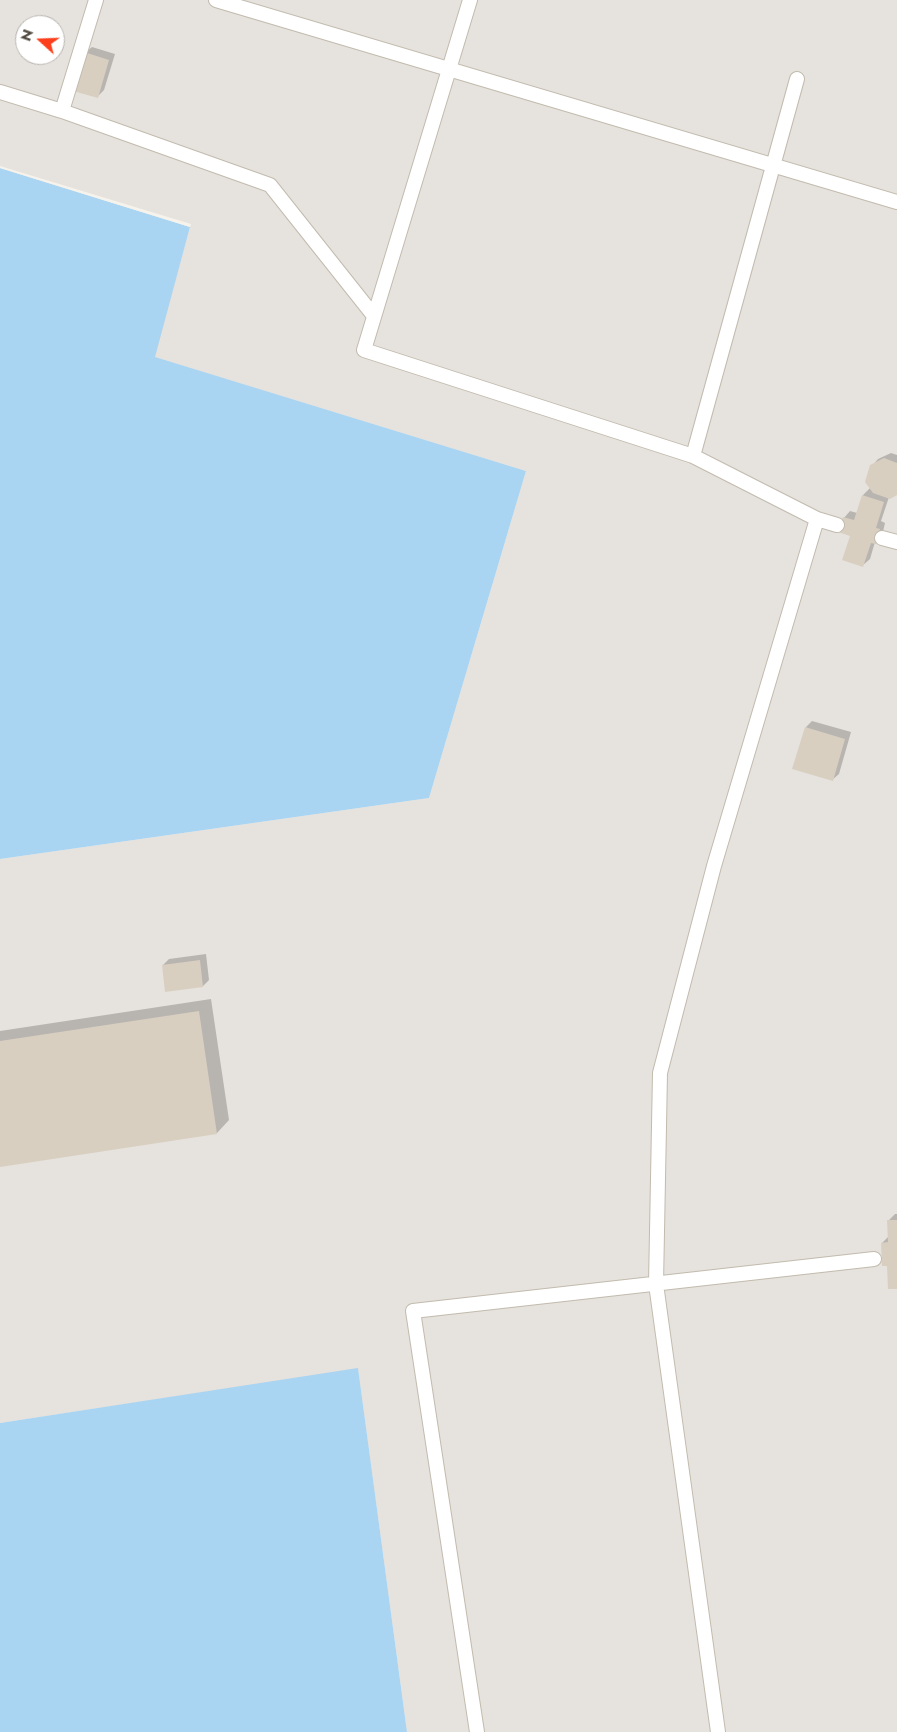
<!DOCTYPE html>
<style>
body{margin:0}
#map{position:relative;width:897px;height:1732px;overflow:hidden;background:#f6f3ec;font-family:Jost,sans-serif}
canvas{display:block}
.north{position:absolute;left:15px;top:15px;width:50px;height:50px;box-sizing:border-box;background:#fff;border:1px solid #b7b4b0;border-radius:50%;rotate:290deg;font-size:14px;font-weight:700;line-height:20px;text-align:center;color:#4b4439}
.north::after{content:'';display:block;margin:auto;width:18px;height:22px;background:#fc3f1d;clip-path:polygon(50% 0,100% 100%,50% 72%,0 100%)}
</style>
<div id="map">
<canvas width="897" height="1732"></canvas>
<div class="north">N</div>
</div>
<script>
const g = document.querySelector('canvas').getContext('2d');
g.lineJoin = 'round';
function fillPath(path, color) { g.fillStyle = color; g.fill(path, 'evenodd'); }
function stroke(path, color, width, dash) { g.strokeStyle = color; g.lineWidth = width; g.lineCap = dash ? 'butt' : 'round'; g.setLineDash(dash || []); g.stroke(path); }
fillPath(new Path2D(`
 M0,0H897V1732H407L358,1369L0,1423V859L429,798L526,471L154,357L190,227L0,168ZM25,25H55V55H25Z`), '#e6e2dd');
fillPath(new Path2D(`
 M0,168L190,227L155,357L526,471L429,798L0,859Z
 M358,1368L407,1732H0V1423Z`), '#a9d4f2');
fillPath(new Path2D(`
 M0,166L191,224L190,227L0,168Z`), '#f6f3ec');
fillPath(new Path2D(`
 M92,47L115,54L104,90L97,97L85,53Z
 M891,453L897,455V494L889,497L881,521L885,523L882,536L875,542L870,559L863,565L844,518L850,511L857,513L863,495L870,488L872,466L878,459Z
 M812,721L851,732L839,774L832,780L806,727Z
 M206,954L209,980L203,986L166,991L163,965L169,959Z
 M211,999L229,1120L217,1133L0,1166V1031Z
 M895,1214H897V1288L882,1243L889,1236V1220Z`), '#0003');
fillPath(new Path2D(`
 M84,52L109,60L98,98L73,91Z
 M884,458L897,463V495L890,499L873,493L865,482L870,465Z
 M862,495L884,502L876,528L880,529L876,544L871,543L863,567L842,560L850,536L838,532L843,517L854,520Z
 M805,727L845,739L833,781L792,769Z
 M200,960L203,987L165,992L162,965Z
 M199,1011L217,1134L0,1167V1041Z
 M887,1220H897V1289H888L887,1266H882L881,1243L888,1242Z`), '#d8cfc1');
const lane = new Path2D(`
 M216,0L897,202
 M470,0L364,350L693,456L817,519L837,525
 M0,92L62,111L270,185L374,316
 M62,111L96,0
 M693,456L797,79
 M882,538L897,542
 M477,1732L413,1311L874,1259
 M718,1732L656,1284L660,1073L714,866L817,519`);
stroke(lane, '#c2bbae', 16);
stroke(lane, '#fff', 14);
</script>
